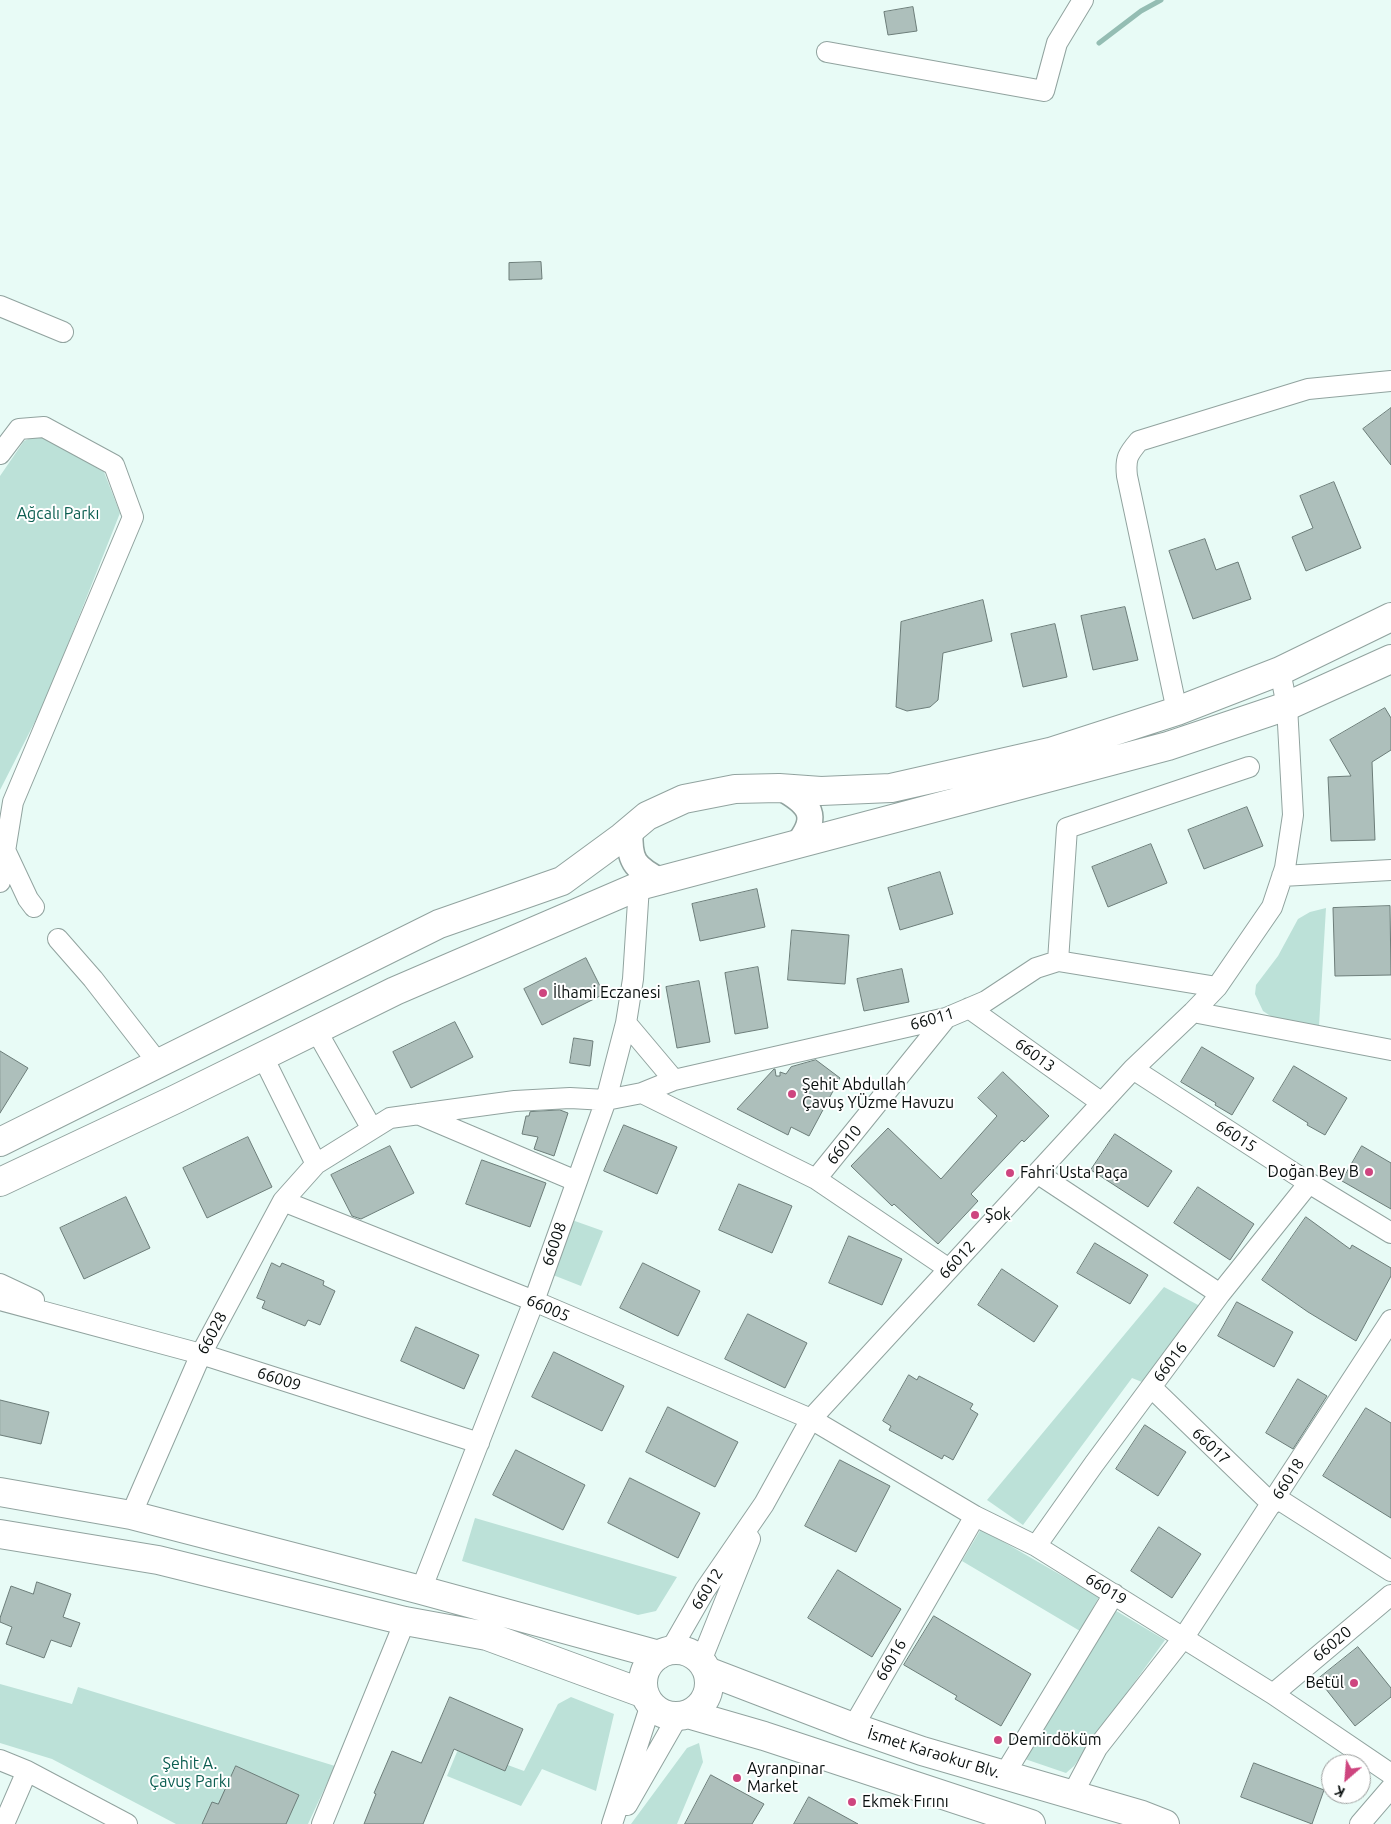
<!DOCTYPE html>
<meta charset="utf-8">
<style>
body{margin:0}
#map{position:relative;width:1391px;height:1824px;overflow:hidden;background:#e8fbf6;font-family:Ubuntu,sans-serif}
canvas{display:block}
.north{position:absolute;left:1321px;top:1754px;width:50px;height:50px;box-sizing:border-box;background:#fff;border:1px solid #9c9f9e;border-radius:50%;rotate:207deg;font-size:14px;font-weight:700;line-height:20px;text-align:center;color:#080e0d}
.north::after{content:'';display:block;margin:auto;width:18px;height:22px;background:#ce457f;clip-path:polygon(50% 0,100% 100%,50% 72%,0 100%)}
</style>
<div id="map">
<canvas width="1391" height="1824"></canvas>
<div class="north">K</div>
</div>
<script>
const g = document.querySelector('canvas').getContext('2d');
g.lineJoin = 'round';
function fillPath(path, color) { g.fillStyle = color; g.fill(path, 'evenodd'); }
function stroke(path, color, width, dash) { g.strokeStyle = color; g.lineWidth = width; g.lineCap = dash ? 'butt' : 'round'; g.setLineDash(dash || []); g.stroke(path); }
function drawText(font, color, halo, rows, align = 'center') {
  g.font = font + ' Ubuntu,sans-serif'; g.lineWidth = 4; g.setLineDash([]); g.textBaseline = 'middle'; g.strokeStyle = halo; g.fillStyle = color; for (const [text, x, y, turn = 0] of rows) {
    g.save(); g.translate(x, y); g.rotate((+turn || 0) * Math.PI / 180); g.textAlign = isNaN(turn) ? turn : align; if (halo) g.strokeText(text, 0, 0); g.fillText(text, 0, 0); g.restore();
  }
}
fillPath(new Path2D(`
 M40,434L104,472L120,513L45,702L0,790V476L24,441Z
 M1326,908L1319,1026L1275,1019L1263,1011L1255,994L1256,985L1278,956L1298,919L1310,912Z
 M572,1220L603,1231L581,1286L553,1275Z
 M1164,1287L1200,1306L1142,1382L1132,1378L1023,1525L987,1500Z
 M475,1518L677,1577L656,1611L638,1615L462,1561Z
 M981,1529L1099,1597L1080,1631L962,1561Z
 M1113,1609L1165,1640L1074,1766L1066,1773L1025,1759Z
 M0,1684L72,1704L78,1687L335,1766L308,1824H176L52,1759L0,1743Z
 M571,1697L614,1714L596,1791L542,1769L521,1806L447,1776L459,1747L524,1771L558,1704Z
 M699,1743L703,1762L677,1824H631L687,1748Z`), '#bce1d8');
stroke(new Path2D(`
 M1099,43L1141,11L1161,0`), '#94bdb3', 5);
const building = new Path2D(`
 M913,7L917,31L888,35L884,12Z
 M541,262L542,279L509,280V263Z
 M1391,408V465L1363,429Z
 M1334,482L1361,548L1306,571L1292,537L1313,528L1300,496Z
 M1205,539L1216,570L1238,562L1251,599L1193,619L1169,551Z
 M983,600L992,641L943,653L938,700L930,707L907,711L896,707L901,622Z
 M1125,607L1138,660L1093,670L1081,616Z
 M1055,624L1067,677L1023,687L1011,634Z
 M1385,708L1391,718V750L1372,762L1375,840L1331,841L1328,777L1351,776L1330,740Z
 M1247,807L1263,846L1204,869L1188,830Z
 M1151,844L1167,883L1108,907L1092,867Z
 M940,872L953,914L900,930L888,888Z
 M757,889L765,927L700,941L692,904Z
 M1390,906L1391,975L1335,976L1333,908Z
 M792,930L849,935L845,984L788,980Z
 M586,958L604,994L542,1025L524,989Z
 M758,967L768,1028L735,1034L725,973Z
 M902,969L909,1002L864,1011L857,979Z
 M699,981L710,1042L677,1048L666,987Z
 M455,1022L473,1057L411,1088L393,1052Z
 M574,1038L593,1041L590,1066L570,1063Z
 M1202,1047L1254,1078L1232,1115L1215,1105L1216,1103L1181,1082Z
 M0,1051L28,1068L0,1113Z
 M816,1060L840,1078L809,1136L791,1127L788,1135L737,1109L774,1069H775L776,1076H780V1072L786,1074L791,1067Z
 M1294,1066L1347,1098L1325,1135L1307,1125L1308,1123L1273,1101Z
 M1003,1072L1049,1116L1024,1142L1022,1140L971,1194L978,1201L938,1244L894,1204L892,1206L851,1166L888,1128L941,1179L997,1116L978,1098Z
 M560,1110L568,1113L554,1156L534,1149L538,1137L522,1134L526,1116H529L530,1112Z
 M624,1125L677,1147L657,1194L604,1171Z
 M1115,1134L1172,1171L1148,1207L1091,1170Z
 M248,1137L272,1187L207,1218L183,1168Z
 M390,1146L414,1193L361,1219L352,1216L331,1175Z
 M1362,1146L1391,1163V1209L1342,1181Z
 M482,1160L546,1183L530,1227L466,1204Z
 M739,1184L792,1206L772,1253L719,1230Z
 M1198,1187L1254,1224L1230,1260L1174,1223Z
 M126,1197L150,1248L84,1279L60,1228Z
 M1306,1217L1350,1249L1352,1245L1391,1268V1276L1356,1341L1308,1312L1262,1280Z
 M849,1236L902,1259L882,1305L829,1283Z
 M1095,1243L1148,1275L1130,1304L1077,1273Z
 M272,1263L280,1267L282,1263L324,1281L323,1285L335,1291L320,1325L308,1320L305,1326L262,1308L265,1301L257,1298Z
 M643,1263L700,1291L678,1336L620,1308Z
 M1002,1269L1058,1306L1034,1342L978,1305Z
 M1237,1302L1293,1332L1274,1367L1218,1336Z
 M748,1314L807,1343L785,1388L725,1359Z
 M416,1327L479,1355L464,1389L401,1361Z
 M554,1352L624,1386L602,1431L532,1397Z
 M909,1375L917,1380L919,1376L973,1404L970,1409L978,1414L953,1460L944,1455L942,1459L913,1443L889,1430L891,1426L883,1421Z
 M1298,1379L1327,1396L1293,1449L1266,1433Z
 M0,1400L49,1412L41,1444L0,1435Z
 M668,1407L738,1442L715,1487L646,1452Z
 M1366,1408L1391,1423V1518L1323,1476Z
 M1145,1425L1186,1452L1158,1496L1116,1469Z
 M516,1450L585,1485L563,1530L493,1495Z
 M840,1460L890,1486L856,1552L805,1526Z
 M630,1478L700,1513L678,1558L608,1523Z
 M1159,1527L1201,1554L1172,1598L1131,1571Z
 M838,1570L901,1609L872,1657L808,1618Z
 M37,1582L71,1594L63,1617L80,1623L71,1647L51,1640L44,1658L6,1644L12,1627L0,1622V1618L11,1586L33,1594Z
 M934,1616L1031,1674L1001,1726L955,1699L957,1696L904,1665Z
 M1358,1647L1391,1688V1697L1355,1726L1318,1679Z
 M450,1697L523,1729L505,1771L454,1749L423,1824H364L376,1794L374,1793L392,1751L421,1763Z
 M1254,1763L1324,1790L1312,1824L1241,1797Z
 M236,1766L299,1795L286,1824H202L212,1802L218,1804Z
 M711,1775L764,1804L752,1824H685Z
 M809,1797L858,1824H794Z`);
fillPath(building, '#adbfbb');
stroke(building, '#6c7d79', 1);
const minor = new Path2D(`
 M827,52L1044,91L1057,43L1083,0
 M0,306L63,332
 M0,454L19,429L44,427L114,465L133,517L13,802L0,882
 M1177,711L1127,476C1125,458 1128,454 1139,441L1308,389L1391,381
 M5,850L28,899L34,907
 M1282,876L1391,870
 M58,939L93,979L159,1064
 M1058,961L1067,828L1249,767
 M969,1008L1102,1103
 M1193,1012L1391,1050
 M626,1023L674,1080
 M316,1030L372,1129
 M263,1057L316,1164
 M1133,1069L1309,1183L1391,1233
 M642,1093L674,1080L946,1018L986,1001L1036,968L1058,961L1217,987
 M418,1114L576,1181
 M1037,1173L1220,1294
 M816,1179L946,1018
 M283,1201L534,1301L811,1419L975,1516L1036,1546L1273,1694L1391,1774
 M0,1284L34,1300
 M0,1300L201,1354L479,1443
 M1151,1387L1272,1504
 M1275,1497L1391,1571
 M131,1515L201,1354L283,1201L316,1164L390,1118L515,1101L570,1098L606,1100L642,1093L816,1179L949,1269
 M1036,1546L1094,1464L1220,1294L1309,1183
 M421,1590L534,1301L606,1100L626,1023L633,979L639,886
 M670,1651L705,1590L764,1504L811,1419L1133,1069L1193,1012L1217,987L1272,907L1285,868L1293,815L1287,706L1280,671
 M701,1661L750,1539
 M1273,1694L1391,1595
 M853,1727L975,1516
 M0,1760L27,1771L127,1824
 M1004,1775L1114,1594
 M1072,1795L1097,1748L1184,1637L1391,1320
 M627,1805L678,1716
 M4,1824L27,1771
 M322,1824L405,1621
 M612,1824L651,1704
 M1360,1824L1391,1788`);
const tertiary = new Path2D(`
 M782,788C810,804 820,816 798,844
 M630,831C629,861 634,867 660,881`);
const secondary = new Path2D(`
 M0,1142L439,924L562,881L622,837L647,816L684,799L735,789L779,788L821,791L891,788L1050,752L1177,711L1280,671L1391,617
 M0,1182L176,1099L395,991L639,886L1168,746L1287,706L1391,659
 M0,1492L131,1515L421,1590L659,1655
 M0,1534L158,1560L405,1621L487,1636L645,1694
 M643 1683a33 33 0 1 1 66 0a33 33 0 1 1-66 0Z
 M707,1671L853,1727L922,1751L1142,1815L1165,1824
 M688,1714L764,1736L1031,1824`);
stroke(minor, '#91a39f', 22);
stroke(tertiary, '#91a39f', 28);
stroke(secondary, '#91a39f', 30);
stroke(minor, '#fff', 20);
stroke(tertiary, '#fff', 25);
stroke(secondary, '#fff', 28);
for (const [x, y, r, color] of [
 [543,993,5,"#ce457f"],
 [792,1094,5,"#ce457f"],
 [1369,1172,5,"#ce457f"],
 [1010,1173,5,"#ce457f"],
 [975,1215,5,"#ce457f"],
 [1354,1683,5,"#ce457f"],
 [998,1740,5,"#ce457f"],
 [737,1778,5,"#ce457f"],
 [852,1802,5,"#ce457f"]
]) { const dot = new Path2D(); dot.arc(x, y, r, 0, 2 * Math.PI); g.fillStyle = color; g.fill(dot); stroke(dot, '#fff', 2); }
drawText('16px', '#0b5e51', '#fff', [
 ["Ağcalı Parkı",58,514],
 ["Şehit A.",190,1764],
 ["Çavuş Parkı",190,1782]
]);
drawText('16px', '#080e0d', '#fff', [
 ["İlhami Eczanesi",553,993],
 ["Şehit Abdullah",802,1085],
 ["Çavuş YÜzme Havuzu",802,1103],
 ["Doğan Bey B",1359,1172,"right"],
 ["Fahri Usta Paça",1020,1173],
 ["Şok",985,1215],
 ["Betül",1344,1683,"right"],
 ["Demirdöküm",1008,1740],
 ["Ayranpınar",747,1769],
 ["Market",747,1787],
 ["Ekmek Fırını",862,1802]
], 'left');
drawText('16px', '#080e0d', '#fff', [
 ["66011",932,1019,-16],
 ["66013",1035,1055,36],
 ["66015",1236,1136,33],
 ["66010",844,1145,-51],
 ["66008",554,1244,-71],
 ["66012",957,1260,-47],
 ["66005",548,1308,23],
 ["66028",212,1333,-62],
 ["66016",1170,1362,-53],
 ["66009",279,1379,18],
 ["66017",1211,1446,44],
 ["66018",1288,1479,-57],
 ["66012",707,1589,-58],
 ["66019",1106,1589,32],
 ["66020",1332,1644,-40],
 ["66016",891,1660,-60],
 ["İsmet Karaokur Blv.",934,1753,17]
]);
</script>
